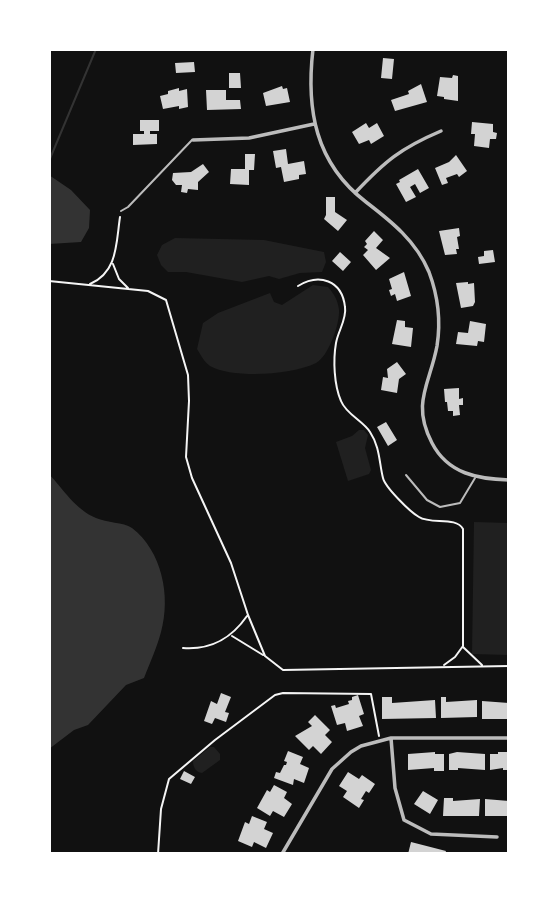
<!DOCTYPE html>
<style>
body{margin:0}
#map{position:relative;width:558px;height:903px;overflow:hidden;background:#111;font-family:Rubik,sans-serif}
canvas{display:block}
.frame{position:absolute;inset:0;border:51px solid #fff;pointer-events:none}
</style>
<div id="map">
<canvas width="558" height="903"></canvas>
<div class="frame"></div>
</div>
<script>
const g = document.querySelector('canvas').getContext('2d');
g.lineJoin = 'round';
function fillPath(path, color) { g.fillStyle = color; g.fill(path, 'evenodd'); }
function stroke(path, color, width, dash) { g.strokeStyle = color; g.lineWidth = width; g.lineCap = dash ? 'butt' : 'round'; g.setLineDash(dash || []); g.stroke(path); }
fillPath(new Path2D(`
 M175,238L264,240L324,252L326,262L322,272L300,273L279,279L269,276L242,282L186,272H168L161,265L157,255L162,245Z
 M313,285L328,287C334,294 338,300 339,310C340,324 328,357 316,363C292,375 234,379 210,366C204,362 201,355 197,349L203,323L218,313L270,293L274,302L282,305Z
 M359,430H364L368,435L365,448L371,470L369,474L348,481L336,442L352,436Z
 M474,522L509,523V655L472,654Z
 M210,747H214L220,754V760L202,773C196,772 193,768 193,761Z`), '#202020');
fillPath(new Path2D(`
 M49,175L71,190L90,210L89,228L81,242L49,244Z
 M49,474C63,489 76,510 96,518C107,523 123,522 132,528C162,551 171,596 161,632C157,647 150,663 144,678L126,685L88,725L74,730L49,749Z`), '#333');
stroke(new Path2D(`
 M49,161L96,49`), '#333', 2);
fillPath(new Path2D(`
 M383,58L394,59L392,79L381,78Z
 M194,62L195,72L176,73L175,63Z
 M229,73H240L241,88H229Z
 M453,75L458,76V101L444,99V97L437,96L440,77L452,78Z
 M421,84L427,102L395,111L391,100L409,94L408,91Z
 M282,86L283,89L287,88L290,102L266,106L263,93Z
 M179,88V91L187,89L188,107L179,109V106L163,109L160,96L168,94V91Z
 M206,90H226V100H240L241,109L207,110Z
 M140,120H159V131H150V134H157V144L133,145V134H144V131H140Z
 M472,122L493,124V132L497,133L496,139H490L489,148L474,146L475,134H471Z
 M366,123L369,128L377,123L384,136L371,144L369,140L359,144L352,132Z
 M286,149L288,164L304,161L306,174L299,175V179L284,182L281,167L276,168L273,151Z
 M245,154H255L254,170H249V185L230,184L231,169H245Z
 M456,155L467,171L459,177L457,174L446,178L448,183L442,185L435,168L449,162Z
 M203,164L209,172L198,182V190L188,189L187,193L181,192L182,185H176L172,180L173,173L191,172Z
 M418,169L429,188L420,193L415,184L410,187L416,197L406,202L396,184L400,182L399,180Z
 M326,197H335V212L347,220L338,231L324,219L326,215Z
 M459,228L460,236L457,237L459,249H456L457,254L445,255L439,231Z
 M374,231L383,240L376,248L390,258L376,270L363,255L368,250L364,247L367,244L365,241Z
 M493,250L495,262L479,264L478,257L484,256V251Z
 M340,252L351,262L343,271L332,261Z
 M404,272L411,296L397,301L395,294L391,296L389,290L392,289L389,279Z
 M468,282V284L474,283L475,302L473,306L461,308L456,283Z
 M397,320L405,321V327L413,328L411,347L392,344Z
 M470,321L486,324L484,342L478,341L477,346L456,344L458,332L468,333Z
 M397,362L406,374L399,379L397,393L381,390L383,377L388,378L387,369Z
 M459,388V399L463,398V405H459L460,415L453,416V411H448L447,402H445L444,389Z
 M386,422L397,440L388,446L377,427Z
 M221,693L231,697L225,712L229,713L226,722L215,718L212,724L204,721L211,701L217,704Z
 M358,695L364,714L359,716L363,726L347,731L345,723L337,725L331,706L335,705L336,708L349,704L348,701L352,700V697Z
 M382,697H392V703L435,700L436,718L382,719Z
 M441,697H446V702L477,700V717L441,718Z
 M482,701L509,703V719H482Z
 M315,715L330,730L325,735L332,742L321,754L313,746L309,750L295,736L312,726L308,722Z
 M288,751L303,757L300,764L309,768L304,783L294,779L293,785L274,778L276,772L280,773L284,765H286L287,762L284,761Z
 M435,752V754H444V771H434V768L408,770V754Z
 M457,752L485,754V770L458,768V770H449V754Z
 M498,752H509V770H503V768L490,770V754H498Z
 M184,771L195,777L191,784L180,779Z
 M348,772L359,779L362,775L375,784L369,793L366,791L361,799L364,800L359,808L343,797L347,791L339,786Z
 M274,785L287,792L284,798L292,804L284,817L273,811L270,816L257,808L267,790L270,792Z
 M423,791L438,800L430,814L414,804Z
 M444,798H453V801L480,799L479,816H443Z
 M485,799L509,801V816H485Z
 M252,816L267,822L264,829L273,833L266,848L254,842L252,847L238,841L245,822L249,824Z
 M411,842L446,851L445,854H408Z`), '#d3d3d3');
stroke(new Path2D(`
 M113,264L119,279L128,288
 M49,281L148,291L166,300L188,375L189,401L186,457L192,478L231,563L248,615L265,656L283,670L509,666
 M90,284C118,272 116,243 120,217
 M298,286C319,273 342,280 345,307C347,319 338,331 336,343C333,360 334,385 341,401C346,414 363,421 370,432C380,447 379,462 383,478C385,487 410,512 419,517C431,525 456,516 463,529V646L455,657L444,665
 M232,636L263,655
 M463,647L482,665
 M183,648C211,650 231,639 247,616
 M158,854L161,809L169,779L215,740L275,695L283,693L371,694L379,736`), '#f5f5f5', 2);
stroke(new Path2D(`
 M121,211L128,207L192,140
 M406,475L427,500L440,507L460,503L475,478`), '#bcbcbc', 2);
stroke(new Path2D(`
 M313,49C306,109 315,163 366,202C392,222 416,241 429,272C438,296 441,321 437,346C430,384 411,403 432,443C448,474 478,479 509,480
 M193,140L249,138L314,124
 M355,193C385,161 401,148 441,131
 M391,738L395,788L404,820L431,834L497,837
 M282,854L332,769L351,752L361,746L391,738H509`), '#bcbcbc', 3.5);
</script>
